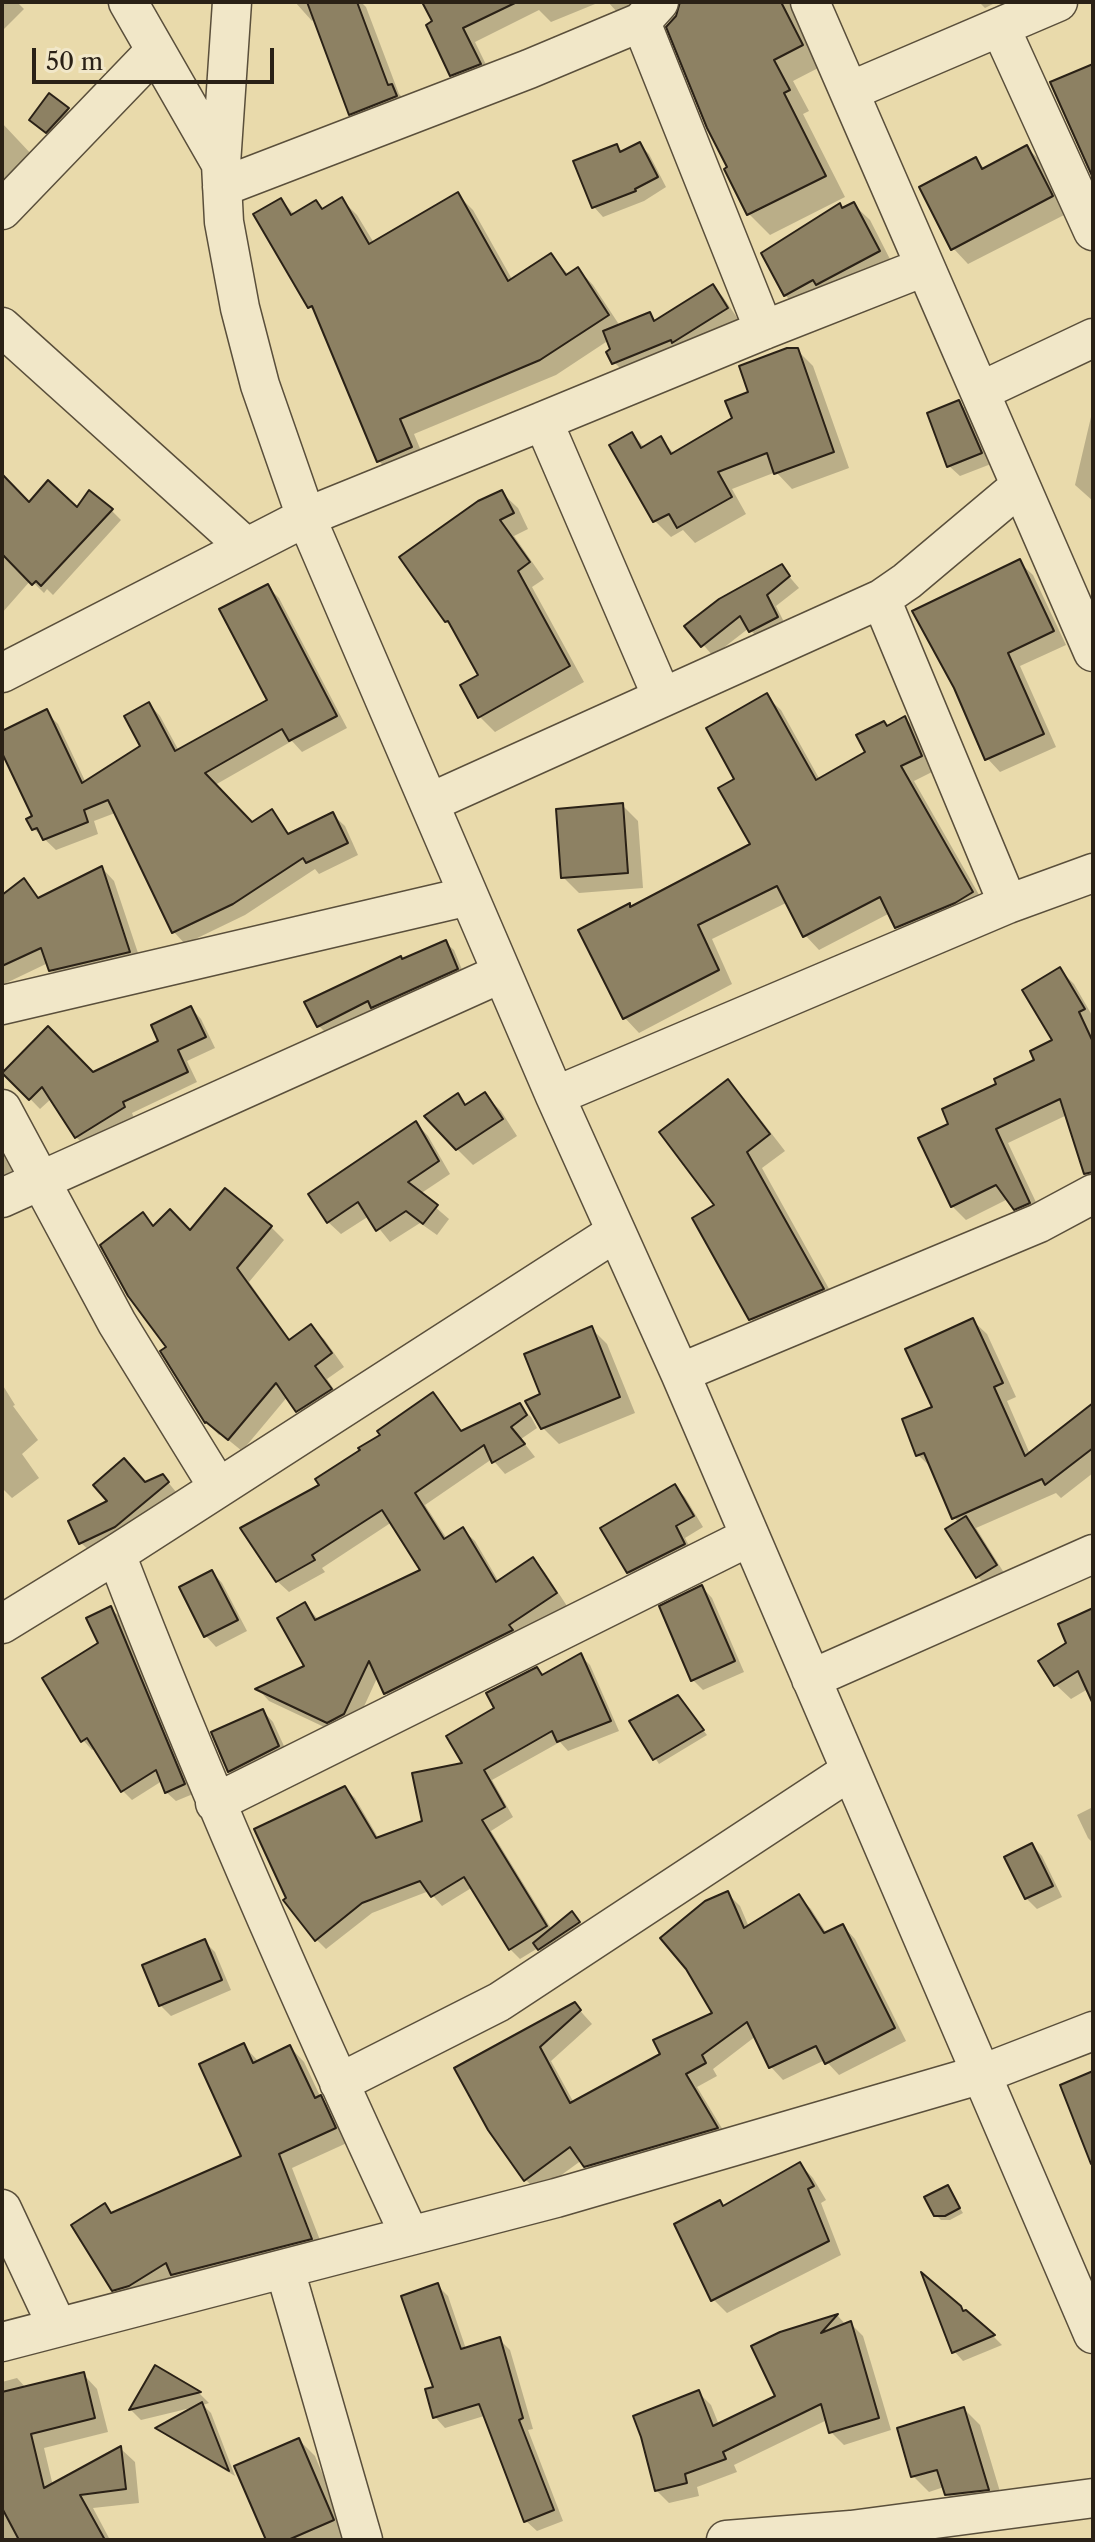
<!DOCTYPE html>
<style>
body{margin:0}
#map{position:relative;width:1095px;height:2542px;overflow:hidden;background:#e9daab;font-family:"Libre Caslon Text",serif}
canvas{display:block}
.frame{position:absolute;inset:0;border:4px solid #2a2116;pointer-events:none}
.scale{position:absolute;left:32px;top:48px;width:242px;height:36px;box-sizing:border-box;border:4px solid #2a2116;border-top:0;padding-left:10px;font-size:24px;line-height:28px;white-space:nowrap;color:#2a2116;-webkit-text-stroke:6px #f1e7c8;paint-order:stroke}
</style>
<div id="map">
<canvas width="1095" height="2542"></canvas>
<div class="frame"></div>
<div class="scale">50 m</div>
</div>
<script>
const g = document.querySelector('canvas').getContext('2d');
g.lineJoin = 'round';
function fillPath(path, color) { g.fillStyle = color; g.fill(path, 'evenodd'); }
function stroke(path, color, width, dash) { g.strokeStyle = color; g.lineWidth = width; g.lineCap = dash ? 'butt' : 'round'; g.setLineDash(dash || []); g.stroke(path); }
fillPath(new Path2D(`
 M2,2H17L24,9L2,31Z
 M295,2H361L366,7L399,94L405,100L364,127L350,114L315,19L312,21Z
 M425,2H600L551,22L539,10L475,42L492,77L465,88L452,75L435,22Z
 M608,2H655L626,22Z
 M713,2H789L822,66L793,81L809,111L803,114L845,197L770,235L749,214L726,170L730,168Z
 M979,2H997L985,8Z
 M49,96L78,120L57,142L32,120Z
 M2,123L33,156L2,184Z
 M639,144L649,154L666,187L644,201L603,217L594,207L576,162L617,146L623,152Z
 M1027,148L1043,163L1068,213L968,264L953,248L976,160L985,169Z
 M458,195L473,210L513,281L551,256L569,275L578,269L593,285L620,326L649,314L657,322L713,286L723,297L738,319L684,352L625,373L614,362L609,340L556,375L414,434L426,463L394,476L379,461L319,316L310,307L281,200L295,215L316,202L324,210L342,200L357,215L374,243Z
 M854,205L870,220L894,267L801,311L785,295L844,210Z
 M797,350L813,366L849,468L792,489L776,472L732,489L746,514L695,543L683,530L671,537L655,521L612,446L632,434L645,448L660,439L675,454L734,419L751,393Z
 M959,402L969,413L991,464L960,476L949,466Z
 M1091,417H1093V501L1075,485Z
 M2,476L29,505L111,510L121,520L53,595L47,589L44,593L31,580L2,613Z
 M502,493L518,508L528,529L514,536L544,579L532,587L584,682L495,732L480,717L481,675L454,629L447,621Z
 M1019,562L1033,575L1066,645L1020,666L1056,747L1000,772L987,758L956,687Z
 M781,567L799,588L776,606L787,628L761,642L749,628L713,656L687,626Z
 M267,586L279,598L347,728L302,752L292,741L215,785L252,825L271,812L290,835L333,815L345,826L358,855L319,874L315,869L245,915L185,944L174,932L115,813L94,821L98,834L56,850L34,829V817L2,748V733L46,712L58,724L86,783L143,746L149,704L160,716L179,751L270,700Z
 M766,696L781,710L820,780L867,752L888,727L905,718L919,732L936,770L914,781L986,907L911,941L897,927L890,913L819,950L805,935L788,902L712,939L732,984L639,1033L625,1018L629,905L632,908L753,845L737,780Z
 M622,805L638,821L643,888L579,893L563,877Z
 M102,868L114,881L142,965L64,983L51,970L48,963L2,985V897L24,881L40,899Z
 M446,943L454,950L465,977L380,1015L375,1009L327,1034L319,1026L403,961Z
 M1060,970L1074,984L1093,1017V1175L1084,1166L1067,1115L1008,1143L1043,1217L1029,1222L1008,1199L966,1220L952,1206L951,1125L999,1085L1037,1061L1054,1041Z
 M191,1008L201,1019L215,1048L187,1061L197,1082L132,1113L134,1118L87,1148L76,1137L52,1098L40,1109L4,1072L93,1075L161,1042Z
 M728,1082L744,1098L785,1151L762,1168L838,1305L767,1335L751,1319L717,1206Z
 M485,1095L501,1111L517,1136L473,1165L457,1149V1096L468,1106Z
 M416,1123L428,1136L450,1174L420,1194L449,1219L437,1235L420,1223L390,1242L369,1216L341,1234L328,1222Z
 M2,1150L19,1181L2,1191Z
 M142,1215L154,1227L190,1233L271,1227L284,1240L249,1282L291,1341L311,1327L324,1339L344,1367L327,1379L343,1403L311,1423L288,1396L242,1451L221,1434L219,1435L206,1422L168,1347Z
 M972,1320L987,1334L1016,1397L1007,1401L1030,1454L1093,1405V1473L1061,1498L1056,1493L976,1528L1006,1576L988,1588L978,1577L948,1530L959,1523L954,1517L934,1470L918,1455L934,1408Z
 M591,1328L607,1344L635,1413L559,1444L543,1428V1395Z
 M2,1384L15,1405L13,1406L38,1440L22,1454L39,1478L12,1498L2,1488Z
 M433,1394L463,1432L520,1406L531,1417L537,1428L521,1439L535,1457L505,1474L492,1459L425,1505L447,1539L463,1530L475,1541L499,1582L533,1560L544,1571L567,1606L520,1638L398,1704L386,1693L378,1676L355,1726L339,1734L269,1701L259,1690L306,1667L305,1605L319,1620L423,1571L392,1522L322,1568L325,1572L289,1592L277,1581L322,1486Z
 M163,1476L176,1492L124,1535L90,1551L81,1543L146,1484Z
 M675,1486L685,1497L703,1527L685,1538L694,1555L639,1583L628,1572Z
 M212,1572L222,1583L247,1631L216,1647L206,1636L182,1588Z
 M702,1587L712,1598L744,1672L703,1690L692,1679Z
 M110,1608L120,1617L193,1794L176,1801L166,1792L162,1781L132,1800L123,1791L96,1748L92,1750L83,1740L101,1644Z
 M1093,1610V1686L1071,1699L1055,1684L1069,1644Z
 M580,1655L590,1665L619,1731L568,1751L560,1742L492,1780L513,1817L491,1831L552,1930L572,1914L589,1933L550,1959L538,1948L520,1959L510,1949L473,1887L442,1906L429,1891L372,1913L326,1949L316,1939L345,1788L355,1798L379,1839L424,1822L465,1764L544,1677Z
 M682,1703L707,1735L659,1764L632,1721Z
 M263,1711L273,1722L289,1757L240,1782L229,1771Z
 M1093,1807V1843L1088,1838L1077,1815Z
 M1032,1845L1042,1856L1062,1897L1037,1909L1026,1898Z
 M727,1893L740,1906L749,1927L799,1896L811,1909L827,1934L843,1926L855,1939L906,2041L839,2075L825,2060L783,2080L771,2067L756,2036L713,2069L717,2076L697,2087L729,2140L599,2178L582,2160L538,2192L525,2179L457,2069L575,2005L592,2024L551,2061L574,2103L662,2055L715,2013Z
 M204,1941L215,1952L231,1990L171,2016L160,2005Z
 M243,2045L259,2062L290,2047L304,2062L321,2098L335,2112L349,2142L292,2168L325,2253L128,2304L113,2290L105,2206L113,2215L244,2157Z
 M800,2164L813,2178L826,2200L821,2203L841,2255L727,2313L713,2299L725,2208Z
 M947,2188L963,2213L950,2220H941L936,2215Z
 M437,2285L448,2296L466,2349L499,2339L510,2350L533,2429L528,2430L563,2521L537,2531L526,2521L484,2416L445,2428L435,2417Z
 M966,2313L994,2337L1002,2345L963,2361L954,2351Z
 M838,2316L846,2325L850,2323L863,2336L891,2430L844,2445L831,2432L827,2420L734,2465L737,2472L697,2487L699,2496L669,2503L656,2490L698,2392L711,2405L719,2425L777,2397L781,2334Z
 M156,2368L200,2394L209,2403L203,2405L211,2413L235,2476L167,2436L158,2428L195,2407L141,2420L131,2410Z
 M83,2374L97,2389L108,2432L44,2448L53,2486L121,2449L135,2462L139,2503L93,2508L110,2540H2V2382L17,2378L26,2388Z
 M964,2409L980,2425L1004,2505L963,2510L947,2494L944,2487L929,2492L913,2476Z
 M299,2440L315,2456L348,2536L340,2540H268Z`), '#0003');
const building = new Path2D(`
 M307,2H357L388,85L392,84L397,96L349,115Z
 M422,2H517L463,28L481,64L450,76L426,25L432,21Z
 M680,2H781L803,45L774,60L790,90L784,93L826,176L747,215L724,169L727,167L707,128L666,27L676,16Z
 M1093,64V178L1050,82Z
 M49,93L69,108L46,133L29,120Z
 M640,142L658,177L635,189L636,191L592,208L573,161L617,144L620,152Z
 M1027,145L1053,196L951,250L919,187L976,157L982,169Z
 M458,192L508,281L551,253L566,275L578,267L609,315L540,360L400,419L412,447L377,462L312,306L308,308L253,214L281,198L291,215L316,200L322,209L342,197L369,244Z
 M854,202L880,251L816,285L813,280L784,296L761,253L840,203L842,208Z
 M713,284L728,308L672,343L671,340L612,364L606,352L610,349L603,331L650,312L654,321Z
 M787,348H798L834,452L774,474L767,453L718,472L732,497L677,528L669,514L653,522L609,445L632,432L641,448L661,436L671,454L732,418L725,401L748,392L739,366Z
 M959,400L982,453L947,467L927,413Z
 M2,474L29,502L48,480L77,507L89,490L113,509L41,586L36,581L32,585L2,554Z
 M502,490L514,513L500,520L530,562L518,571L570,666L478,718L460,685L478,675L448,621L445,622L399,557L478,501Z
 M1020,559L1054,631L1008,653L1044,734L985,760L954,688L912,611Z
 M782,564L790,576L767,595L778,617L749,632L740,616L701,647L684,626L719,599Z
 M268,584L337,716L289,741L282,729L205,773L252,822L272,809L288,834L333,812L348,843L306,863L303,858L233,904L172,933L108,800L84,810L88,822L43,840L37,828L32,830L26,819L32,816L2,753V731L47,709L82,783L140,746L124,716L149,702L175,751L267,700L219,609Z
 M767,693L816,780L865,752L856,735L884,721L887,726L905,716L922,756L901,766L973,892L955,903L895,928L880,897L803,937L777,886L698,925L719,970L623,1019L578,930L630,903V907L750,844L718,788L734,779L706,728Z
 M623,803L628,873L561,878L556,809Z
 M102,866L130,952L49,971L41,948L2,966V895L24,878L38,898Z
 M446,940L458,969L371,1008L368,1001L317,1027L304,1002L401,956L402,959Z
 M1060,967L1085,1009L1079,1012L1093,1042V1172L1084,1174L1060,1099L996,1129L1030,1203L1014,1210L996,1185L951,1207L918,1138L948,1124L942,1109L996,1084L994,1079L1034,1060L1030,1051L1052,1040L1022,990Z
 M191,1006L206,1037L178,1050L188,1072L123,1102L125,1107L75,1138L42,1087L29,1100L2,1073L48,1026L93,1072L158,1041L151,1025Z
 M728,1079L770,1134L747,1152L824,1289L749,1320L692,1218L714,1205L659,1132Z
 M485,1092L503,1119L456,1150L424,1116L458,1093L465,1105Z
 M416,1121L439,1161L408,1182L438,1205L423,1224L406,1211L376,1231L358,1202L327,1223L308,1194Z
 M225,1188L272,1226L237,1268L289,1340L311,1324L332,1353L315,1366L332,1389L296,1412L276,1383L228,1440L206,1422L205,1423L160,1351L166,1347L128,1296L100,1245L143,1212L153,1226L170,1209L190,1230Z
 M973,1318L1003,1383L994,1387L1025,1456L1093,1403V1448L1045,1485L1042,1479L952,1519L924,1453L916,1456L902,1419L932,1407L905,1349Z
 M592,1326L620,1397L541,1429L525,1401L540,1394L524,1354Z
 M433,1392L461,1431L520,1403L527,1415L511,1427L525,1444L492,1463L484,1445L415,1493L444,1539L463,1527L496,1582L533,1557L557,1593L509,1625L513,1630L384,1694L369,1661L344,1714L327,1723L255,1689L304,1666L277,1618L305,1602L315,1620L420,1570L382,1510L312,1555L315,1560L276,1582L240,1528L319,1485L315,1479L360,1450L358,1448L380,1435L377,1431Z
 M124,1458L145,1482L163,1474L169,1482L115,1527L79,1544L68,1521L107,1501L93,1485Z
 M675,1484L694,1516L676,1526L685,1544L627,1573L600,1528Z
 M966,1516L997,1565L976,1578L945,1529Z
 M212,1570L238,1620L204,1637L179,1587Z
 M702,1585L735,1661L691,1681L659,1606Z
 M111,1606L185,1784L165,1793L156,1770L121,1792L87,1738L81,1742L42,1678L98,1643L86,1618Z
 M1093,1608V1704L1078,1671L1054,1686L1038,1661L1066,1643L1058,1624Z
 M581,1653L611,1721L557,1742L552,1731L484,1770L505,1807L482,1820L547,1926L509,1950L464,1877L431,1897L420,1881L362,1903L315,1941L283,1900L286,1898L254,1829L345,1786L376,1838L422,1821L412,1773L462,1763L446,1736L494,1708L486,1693L537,1667L542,1675Z
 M678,1695L704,1730L653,1760L629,1721Z
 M263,1709L279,1746L228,1772L211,1732Z
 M1032,1843L1053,1886L1025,1899L1004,1857Z
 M728,1891L744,1928L799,1894L824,1933L843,1924L895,2028L825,2064L816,2046L769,2068L747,2022L702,2055L706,2063L686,2074L718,2128L584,2167L570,2147L524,2181L488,2130L454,2068L575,2002L581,2010L540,2047L570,2103L660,2054L653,2040L712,2013L686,1969L660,1938L705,1901Z
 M572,1911L580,1922L538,1950L533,1943Z
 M205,1939L222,1980L159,2006L142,1965Z
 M244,2043L253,2063L290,2045L315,2098L321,2095L336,2128L279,2154L312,2239L171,2275L166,2263L129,2286L112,2291L71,2225L105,2203L111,2213L241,2156L199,2064Z
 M1093,2071V2164H1091L1060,2085Z
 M800,2162L814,2186L808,2189L829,2241L711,2301L674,2224L720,2200L723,2206Z
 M948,2185L960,2208L945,2216H934L924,2197Z
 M921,2272L961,2306L963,2311L966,2310L995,2335L952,2353Z
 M438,2283L461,2349L500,2337L523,2418L519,2420L554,2510L524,2522L479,2404L433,2418L425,2389L433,2387L401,2296Z
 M838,2314L821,2333L851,2321L879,2418L829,2433L821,2404L723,2452L726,2459L685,2474L687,2483L655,2491L641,2437L633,2416L699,2390L713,2426L775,2396L751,2346L780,2332Z
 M155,2365L201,2392L129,2410Z
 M84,2372L95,2418L31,2434L44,2488L121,2446L126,2489L80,2495L105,2540H19L2,2508V2392Z
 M202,2402L229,2471L155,2428Z
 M964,2407L989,2490L945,2495L937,2470L911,2477L897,2428Z
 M299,2438L334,2520L288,2540H266L234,2466Z`);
fillPath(building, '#8d8163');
stroke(building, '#2a2116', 2);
const minor = new Path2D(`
 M128,2L221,164
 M232,2L221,164L224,222L240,308L260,385L306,517L555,1096L680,1373L1093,2334
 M810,2L1093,652
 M641,22L764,330
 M1001,29L1093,231
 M850,91L1058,2
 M222,187L529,69L641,22L659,2
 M2,210L155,51
 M2,327L246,547
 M981,391L1093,338
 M881,599L907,581L1020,486
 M2,673L306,517L543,421
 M662,697L543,421L764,330L924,267
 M429,803L881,599L1008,904
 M2,1005L469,896
 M555,1096L1008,904L1093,873
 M2,1109L117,1323L218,1487
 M2,1198L502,973
 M680,1373L1039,1223L1093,1194
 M116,1554C205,1785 305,2011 410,2236
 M2,1624L116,1554L616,1232
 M811,1679L1093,1554
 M215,1803L749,1537
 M339,2083L499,2002L850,1771
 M2,2209L57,2326
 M285,2270L363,2540
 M2,2342L556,2198L982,2074L1093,2031
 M726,2540L851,2530L1093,2498`);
stroke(minor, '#5a4f3b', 41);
stroke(minor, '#f1e7c8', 38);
</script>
